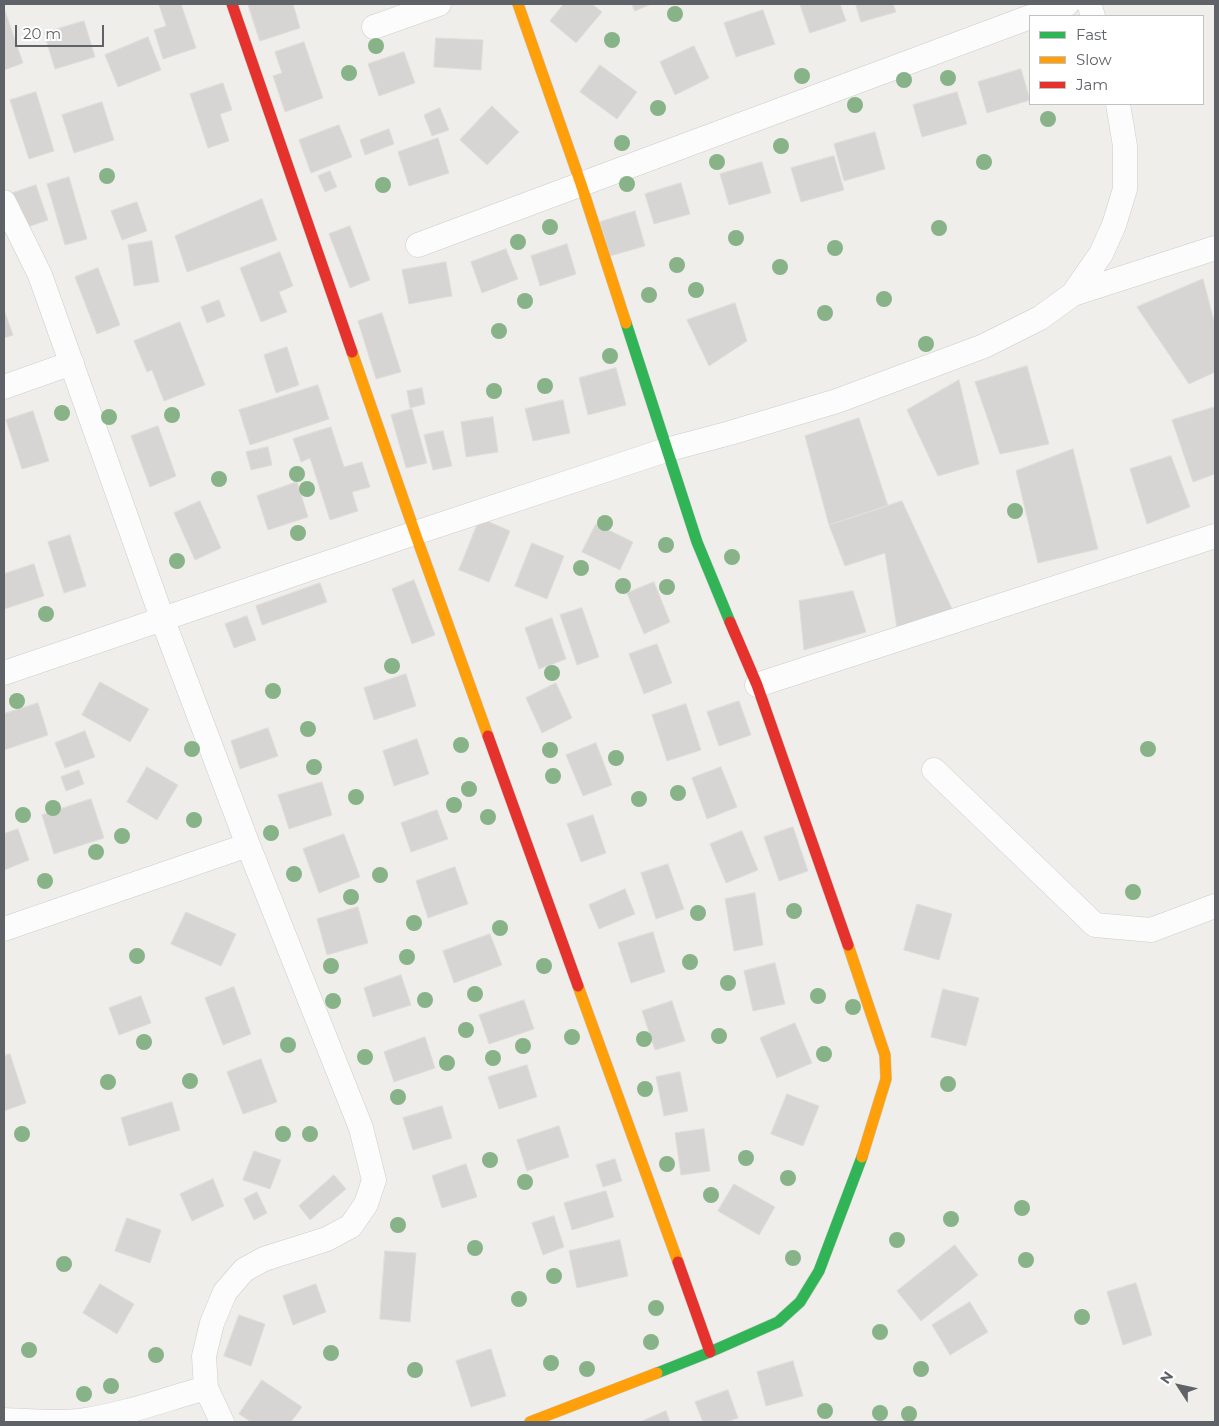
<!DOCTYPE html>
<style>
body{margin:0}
#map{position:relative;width:1219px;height:1426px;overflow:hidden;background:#efeeea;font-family:Montserrat,sans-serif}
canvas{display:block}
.frame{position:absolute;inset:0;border:5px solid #5f6368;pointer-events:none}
.legend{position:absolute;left:1029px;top:15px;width:175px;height:90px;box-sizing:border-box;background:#fff;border:1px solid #bfc1c3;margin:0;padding:6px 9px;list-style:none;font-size:15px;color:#5f6368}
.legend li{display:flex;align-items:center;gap:10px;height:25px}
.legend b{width:25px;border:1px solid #bfc1c3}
.north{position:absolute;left:1154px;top:1361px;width:50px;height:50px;-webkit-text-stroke:4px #fff;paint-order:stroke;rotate:305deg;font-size:14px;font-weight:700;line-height:20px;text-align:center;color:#5f6368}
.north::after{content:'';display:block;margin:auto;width:18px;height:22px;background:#5f6368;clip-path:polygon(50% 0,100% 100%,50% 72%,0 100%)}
.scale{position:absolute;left:15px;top:25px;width:89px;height:22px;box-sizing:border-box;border:2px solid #5f6368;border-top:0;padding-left:6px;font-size:15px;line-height:18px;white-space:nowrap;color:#5f6368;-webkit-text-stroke:4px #fff;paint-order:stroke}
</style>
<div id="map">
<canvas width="1219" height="1426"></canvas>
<div class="frame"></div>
<ul class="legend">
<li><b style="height:6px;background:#30b455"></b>Fast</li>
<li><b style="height:6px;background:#ff9f0a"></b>Slow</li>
<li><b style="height:6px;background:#e5322d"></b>Jam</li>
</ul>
<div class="north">N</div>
<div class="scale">20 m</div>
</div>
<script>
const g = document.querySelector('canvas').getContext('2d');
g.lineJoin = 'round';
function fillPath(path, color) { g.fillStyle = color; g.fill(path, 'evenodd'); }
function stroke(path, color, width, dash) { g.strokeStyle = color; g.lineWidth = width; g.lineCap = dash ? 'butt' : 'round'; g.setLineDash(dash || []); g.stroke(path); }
const building = new Path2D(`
 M159,4H181L196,48L163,59L154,30L166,26Z
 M248,4H293L300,28L260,41Z
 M564,4H592L602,12L576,43L550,21Z
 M632,4H651L635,11Z
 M800,4H840L846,21L810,33Z
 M856,4H893L896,12L861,22Z
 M4,8L23,63L4,70Z
 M763,10L775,44L736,57L724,23Z
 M84,21L95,57L55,69L44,33Z
 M148,37L161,70L118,87L105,55Z
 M436,38L483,40L481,70L434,67Z
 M304,42L323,98L285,112L273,76L282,73L275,52Z
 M694,46L709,78L675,95L660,62Z
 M404,52L415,83L379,96L368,64Z
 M600,65L637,92L617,119L580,92Z
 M1021,69L1030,100L987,113L978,82Z
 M223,83L232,110L220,114L229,141L208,148L190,94Z
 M36,92L54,151L29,159L10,100Z
 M957,92L967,124L922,137L913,105Z
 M102,102L114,140L74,153L62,115Z
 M492,106L519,132L487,165L460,140Z
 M440,108L449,130L432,136L424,115Z
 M339,125L352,157L311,173L299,140Z
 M389,129L394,144L365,155L360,140Z
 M875,132L885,169L844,181L834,144Z
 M438,138L449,173L409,186L398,152Z
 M834,156L844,190L801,202L791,168Z
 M762,162L771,193L729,205L720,174Z
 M330,171L337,187L325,192L318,176Z
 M69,177L87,239L65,245L47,184Z
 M681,183L690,214L654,224L645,194Z
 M36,185L48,220L22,229L10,194Z
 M262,199L277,240L187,272L175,236Z
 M137,202L147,231L122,240L111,211Z
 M635,211L645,246L610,256L600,222Z
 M350,226L370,280L350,288L329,234Z
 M152,241L159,282L134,286L128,245Z
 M567,244L576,274L540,286L531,256Z
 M506,249L518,279L482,293L471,262Z
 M280,252L293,286L279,292L287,312L261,322L240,268Z
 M446,262L452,296L409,304L402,270Z
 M98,268L120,325L97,334L75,277Z
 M1203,279L1215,325V372L1189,384L1137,307Z
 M219,300L225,316L207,323L201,307Z
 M735,303L747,341L709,366L687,320Z
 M4,310L13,335L4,338Z
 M382,313L401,372L376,379L358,321Z
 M180,322L205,385L164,401L152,370L147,372L134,341Z
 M287,347L299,385L276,393L264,355Z
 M1027,366L1049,444L1000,454L975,382Z
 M616,368L626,405L588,415L579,378Z
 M959,380L979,464L938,476L907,410Z
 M318,385L329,419L250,445L239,410Z
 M422,388L425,404L410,408L407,391Z
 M563,400L570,433L533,441L525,409Z
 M1215,407V474L1193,482L1172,420Z
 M412,409L427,463L406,468L391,415Z
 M33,411L49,461L22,469L6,420Z
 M493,417L498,452L466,457L461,422Z
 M859,418L888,506L829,525L805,436Z
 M158,426L176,476L150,487L131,436Z
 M331,427L344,467L362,462L370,487L352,492L358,511L330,520L310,458L301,462L293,439Z
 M443,431L452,466L433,470L424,435Z
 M268,447L272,465L251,470L246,452Z
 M1073,449L1098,549L1038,563L1016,471Z
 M1171,456L1190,507L1147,524L1130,469Z
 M297,482L308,517L268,530L257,496Z
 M200,501L221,548L195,560L174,513Z
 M902,501L952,609L897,628L885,553L845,566L829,525Z
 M480,518L510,531L489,582L459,570Z
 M596,524L633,542L620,570L582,552Z
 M70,535L86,586L64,593L48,542Z
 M532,543L564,556L547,599L515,586Z
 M34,564L44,596L4,609V574Z
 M414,580L435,635L412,644L392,589Z
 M654,582L670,622L644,634L627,593Z
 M320,583L327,602L262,625L256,606Z
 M853,591L866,632L804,650L799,601Z
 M582,608L599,657L577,665L560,615Z
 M247,616L256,640L234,648L225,624Z
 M552,618L566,659L539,669L525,628Z
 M657,644L672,683L644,694L629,654Z
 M406,674L416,706L374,720L364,688Z
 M100,682L149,709L130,742L82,715Z
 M556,683L572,718L542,733L526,698Z
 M739,701L751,735L719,746L707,712Z
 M38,703L48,735L4,750V714Z
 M686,704L701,750L667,761L652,715Z
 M268,728L278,756L240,769L231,741Z
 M85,731L95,757L65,768L55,743Z
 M417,739L429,774L394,786L383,751Z
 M596,743L612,785L583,796L566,755Z
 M147,767L178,785L157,820L127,802Z
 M721,767L737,807L707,819L692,778Z
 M79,770L84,784L66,791L61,777Z
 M322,782L332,815L289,829L278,795Z
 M91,799L104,838L54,854L42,815Z
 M437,810L448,839L411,852L401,823Z
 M593,815L606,853L581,862L567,824Z
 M793,827L808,871L779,881L764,837Z
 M18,829L29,860L4,870V834Z
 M742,831L758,870L726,883L710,844Z
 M344,834L360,877L319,893L303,849Z
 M668,864L684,909L656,919L641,873Z
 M455,867L468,904L428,918L416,881Z
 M625,889L635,914L599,929L589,905Z
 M755,893L763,945L734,951L725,899Z
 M917,904L952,914L939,960L904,950Z
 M358,907L368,943L327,955L317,919Z
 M186,912L236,934L221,966L171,944Z
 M653,932L665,972L631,983L618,943Z
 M490,934L502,965L454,983L443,951Z
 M775,963L785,1004L753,1011L744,971Z
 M401,975L411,1005L373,1017L364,988Z
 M234,987L251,1034L223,1045L205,998Z
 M943,989L979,998L966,1046L931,1037Z
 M141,996L151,1023L119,1035L109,1008Z
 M524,1000L534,1029L489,1044L479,1015Z
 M672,1001L685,1041L655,1050L642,1011Z
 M795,1023L812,1063L777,1078L760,1038Z
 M425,1037L435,1068L394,1082L384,1052Z
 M10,1054L26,1103L4,1111V1056Z
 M261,1059L277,1102L243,1114L227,1072Z
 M527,1065L537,1097L499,1109L488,1077Z
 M680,1072L688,1111L664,1116L656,1077Z
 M787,1094L819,1106L803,1146L771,1134Z
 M172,1102L180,1130L129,1146L121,1118Z
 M442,1106L452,1138L413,1150L403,1118Z
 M559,1126L569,1157L527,1171L517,1140Z
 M704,1129L710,1171L681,1175L675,1133Z
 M254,1151L281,1160L270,1189L243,1180Z
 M615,1159L622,1181L603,1187L596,1165Z
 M466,1164L477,1197L442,1208L432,1176Z
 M334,1175L346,1189L310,1220L299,1206Z
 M213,1179L224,1206L192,1221L180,1194Z
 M734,1184L775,1207L759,1235L718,1211Z
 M606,1191L614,1217L572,1230L564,1203Z
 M257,1192L267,1213L254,1220L244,1199Z
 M554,1216L564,1247L543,1255L532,1223Z
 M127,1218L161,1230L150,1263L115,1251Z
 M620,1240L628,1276L577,1288L569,1251Z
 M955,1245L978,1275L921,1321L897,1291Z
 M385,1251L416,1253L410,1322L380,1319Z
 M1136,1283L1152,1335L1123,1345L1107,1292Z
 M100,1284L134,1304L117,1334L83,1313Z
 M316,1284L326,1312L293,1325L283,1296Z
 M970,1302L988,1332L950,1355L932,1325Z
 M239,1315L265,1324L251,1366L224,1356Z
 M491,1349L506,1396L471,1407L456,1361Z
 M793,1361L803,1396L766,1406L757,1372Z
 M262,1380L302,1407L291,1422H251L239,1414Z
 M728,1390L738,1418L726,1422H703L695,1402Z
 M666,1411L670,1422H640Z`);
fillPath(building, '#d6d5d3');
stroke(building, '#deddd9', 1);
const street = new Path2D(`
 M1089,4L1093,16
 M1033,16L1067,4
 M374,27L439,4
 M4,202L40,275L162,618L248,845L361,1128L374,1180L366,1204L351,1226L327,1239L264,1259L244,1270L225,1292L212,1323L204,1356L206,1388L222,1422
 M418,245L1030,17
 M1073,294L1215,248
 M4,387L72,363
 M4,673L415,533L666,450L730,433L837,401L984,346L1040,318L1073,294L1101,254L1114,225L1125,189V146L1118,104
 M757,685L1215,536
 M934,770L1095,925L1151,930L1215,906
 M4,929L248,845
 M4,1420C31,1421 59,1424 85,1420C126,1414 166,1399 206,1388`);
const fast = new Path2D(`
 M626,323L697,542L730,622
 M657,1373L710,1352L778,1322L800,1302L819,1271L862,1157`);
const slow = new Path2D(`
 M518,4L581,184L626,323
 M352,352L415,533L488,736
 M848,945L885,1055L886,1079L862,1157
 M578,986L678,1262
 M530,1422L657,1373`);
const jam = new Path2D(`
 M232,4L352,352
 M730,622L757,685L848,945
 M488,736L578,986
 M678,1262L710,1352`);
stroke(street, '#cbcccc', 25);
stroke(fast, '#cacacb', 12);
stroke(slow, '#cacacb', 12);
stroke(jam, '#cacacb', 12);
stroke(street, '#fdfcfc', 24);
stroke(fast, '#30b455', 11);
stroke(slow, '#ff9f0a', 11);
stroke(jam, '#e5322d', 11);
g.fillStyle = '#88b388';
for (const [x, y] of [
 [675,14],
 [612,40],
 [376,46],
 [349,73],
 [802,76],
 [948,78],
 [904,80],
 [855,105],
 [658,108],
 [1048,119],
 [622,143],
 [781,146],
 [717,162],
 [984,162],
 [107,176],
 [627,184],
 [383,185],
 [550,227],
 [939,228],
 [736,238],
 [518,242],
 [835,248],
 [677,265],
 [780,267],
 [696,290],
 [649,295],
 [884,299],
 [525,301],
 [825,313],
 [499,331],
 [926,344],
 [610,356],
 [545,386],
 [494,391],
 [62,413],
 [172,415],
 [109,417],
 [297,474],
 [219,479],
 [307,489],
 [1015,511],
 [605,523],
 [298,533],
 [666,545],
 [732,557],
 [177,561],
 [581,568],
 [623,586],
 [667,587],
 [46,614],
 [392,666],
 [552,673],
 [273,691],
 [17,701],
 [308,729],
 [461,745],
 [192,749],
 [1148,749],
 [550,750],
 [616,758],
 [314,767],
 [553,776],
 [469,789],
 [678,793],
 [356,797],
 [639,799],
 [454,805],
 [53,808],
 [23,815],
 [488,817],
 [194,820],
 [271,833],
 [122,836],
 [96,852],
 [294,874],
 [380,875],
 [45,881],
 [1133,892],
 [351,897],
 [794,911],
 [698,913],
 [414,923],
 [500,928],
 [137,956],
 [407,957],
 [690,962],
 [331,966],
 [544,966],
 [728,983],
 [475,994],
 [818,996],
 [425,1000],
 [333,1001],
 [853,1007],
 [466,1030],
 [719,1036],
 [572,1037],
 [644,1039],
 [144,1042],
 [288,1045],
 [523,1046],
 [824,1054],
 [365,1057],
 [493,1058],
 [447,1063],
 [190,1081],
 [108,1082],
 [948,1084],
 [645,1089],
 [398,1097],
 [22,1134],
 [283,1134],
 [310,1134],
 [746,1158],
 [490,1160],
 [667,1164],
 [788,1178],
 [525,1182],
 [711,1195],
 [1022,1208],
 [951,1219],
 [398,1225],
 [897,1240],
 [475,1248],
 [793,1258],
 [1026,1260],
 [64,1264],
 [554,1276],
 [519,1299],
 [656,1308],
 [1082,1317],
 [880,1332],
 [651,1342],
 [29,1350],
 [331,1353],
 [156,1355],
 [551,1363],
 [587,1369],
 [921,1369],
 [415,1370],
 [111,1386],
 [84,1394],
 [825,1411],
 [880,1413],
 [909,1414]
]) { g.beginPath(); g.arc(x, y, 8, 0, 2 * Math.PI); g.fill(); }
</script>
